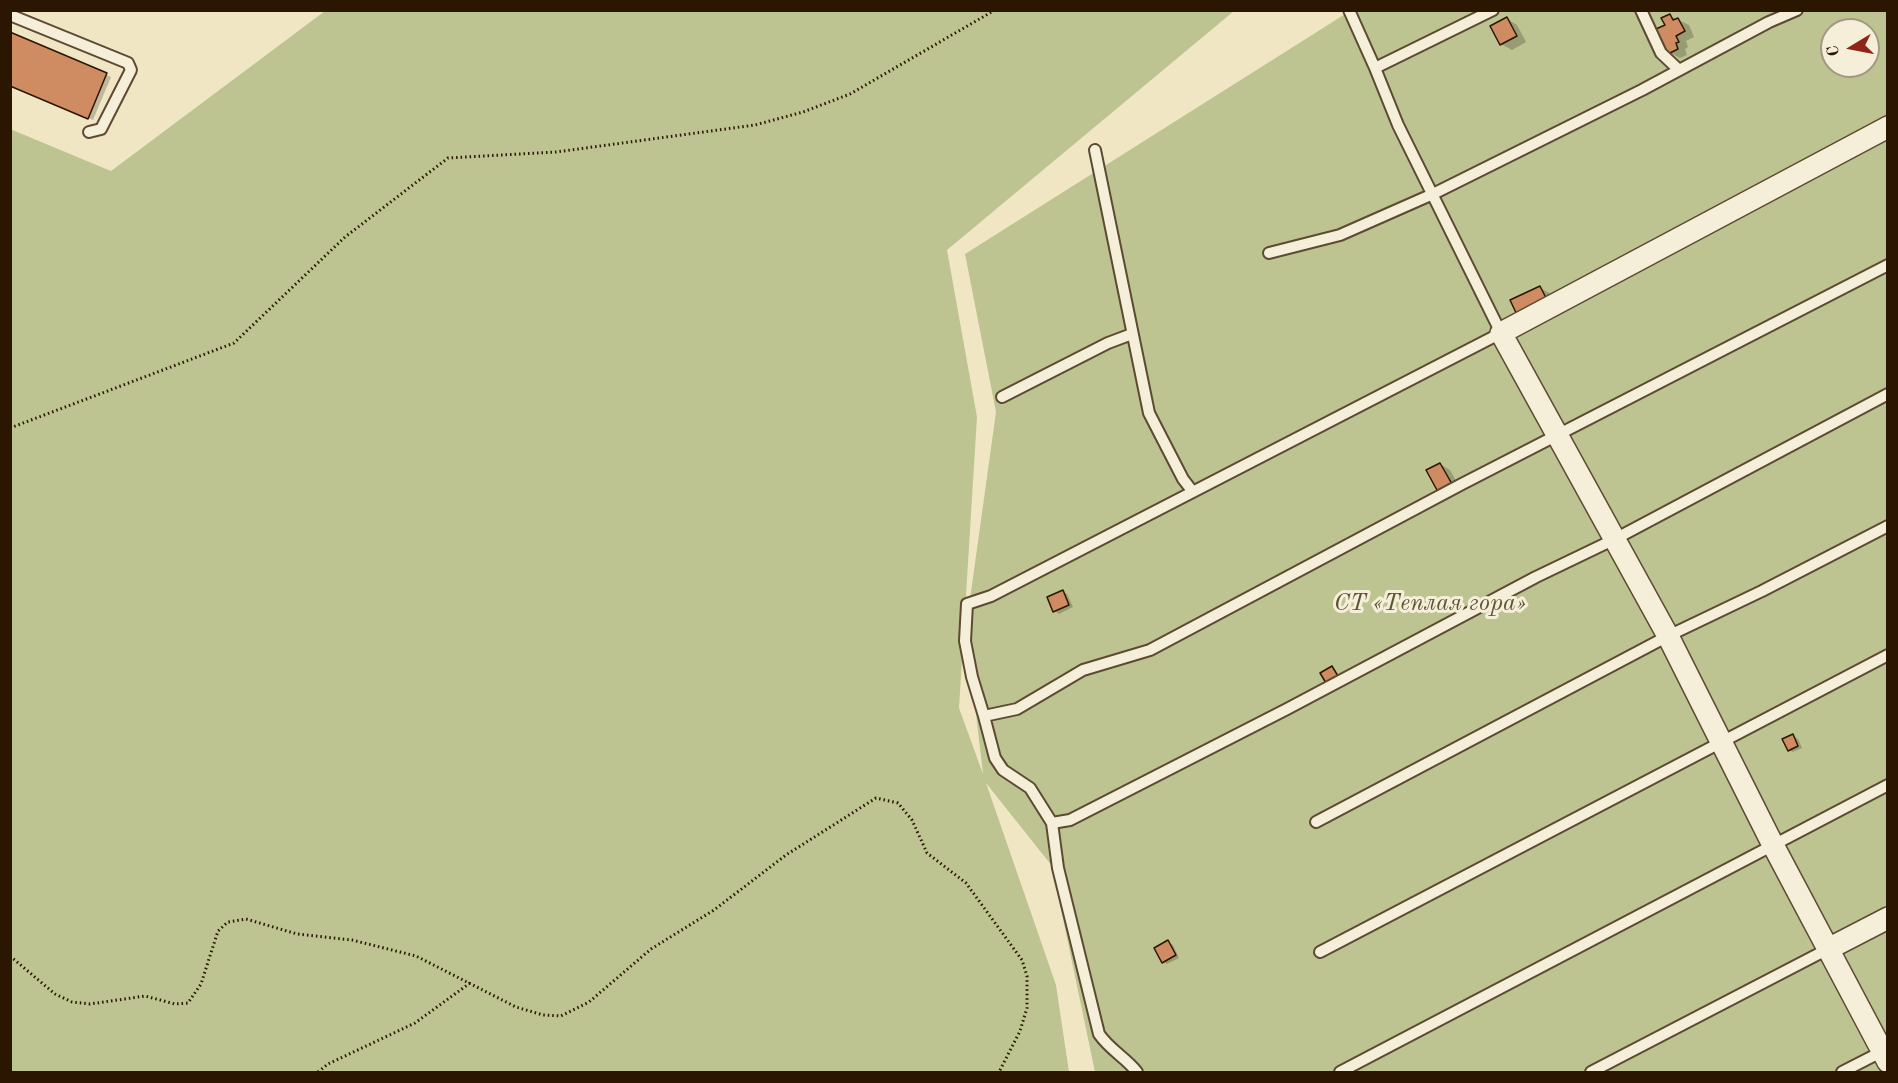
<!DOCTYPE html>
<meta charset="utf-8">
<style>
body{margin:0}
#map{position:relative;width:1898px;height:1083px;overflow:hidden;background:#f0e6c4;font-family:"Old Standard TT",serif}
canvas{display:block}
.frame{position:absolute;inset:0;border:12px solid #2b1602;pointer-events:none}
.north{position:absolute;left:1820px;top:18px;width:60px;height:60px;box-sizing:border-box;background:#f5efd9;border:2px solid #a49883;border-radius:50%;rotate:260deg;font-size:16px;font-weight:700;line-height:24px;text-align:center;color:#2b1602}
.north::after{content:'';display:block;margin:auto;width:21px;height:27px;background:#8f2418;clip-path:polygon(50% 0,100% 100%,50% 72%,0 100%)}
</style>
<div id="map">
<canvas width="1898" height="1083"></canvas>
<div class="frame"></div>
<div class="north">С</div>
</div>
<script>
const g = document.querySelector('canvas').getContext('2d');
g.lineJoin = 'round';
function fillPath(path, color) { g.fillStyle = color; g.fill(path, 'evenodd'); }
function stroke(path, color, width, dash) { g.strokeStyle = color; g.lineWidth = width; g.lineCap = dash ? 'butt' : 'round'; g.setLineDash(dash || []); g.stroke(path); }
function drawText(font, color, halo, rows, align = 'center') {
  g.font = font + ' "Old Standard TT",serif'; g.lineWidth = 6; g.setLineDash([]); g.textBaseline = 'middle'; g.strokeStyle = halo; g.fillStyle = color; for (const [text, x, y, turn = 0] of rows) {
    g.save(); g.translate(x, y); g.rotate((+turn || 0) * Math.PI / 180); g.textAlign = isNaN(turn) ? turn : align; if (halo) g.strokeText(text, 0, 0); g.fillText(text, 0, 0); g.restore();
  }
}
fillPath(new Path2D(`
 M325,11H1234L947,250L977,417L959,708L983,774L966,628L996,412L965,254L1350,11H1887V1072H1095L1052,866L986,783L1056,985L1069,1072H11L10,129L111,171ZM1832,30H1868V66H1832Z`), '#bdc491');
fillPath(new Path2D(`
 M1670,16L1689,25L1694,37L1686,41L1688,47L1685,49L1687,55L1680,58L1669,52L1667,26Z
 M1507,19L1517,25L1526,42L1512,50L1501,44Z
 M10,34L111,77L93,120L10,85Z
 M1540,288L1551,294L1558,308L1529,321Z
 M1440,464L1450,470L1461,490L1449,497L1439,491Z
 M1063,592L1067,594L1073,607L1059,614L1055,611Z
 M1793,736L1798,739L1802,748L1793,752L1789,750Z
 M1168,942L1173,945L1179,958L1167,964L1163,961Z`), '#0003');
const building = new Path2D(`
 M1670,14L1673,20L1678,18L1685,31L1676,36L1679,42L1676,43L1678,49L1668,54L1656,29L1665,25L1661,18Z
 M1507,17L1517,36L1500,45L1490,26Z
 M10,32L107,73L88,119L10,86Z
 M1540,286L1548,302L1518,317L1510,300Z
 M1440,463L1452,484L1438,492L1426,470Z
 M1063,590L1069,605L1053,612L1047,597Z
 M1332,666L1338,676L1326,683L1320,673Z
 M1793,734L1798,746L1788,751L1782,739Z
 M1168,940L1176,955L1162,963L1154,948Z`);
fillPath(building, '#cf8b61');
stroke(building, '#2b1602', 1.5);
const lane = new Path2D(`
 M1349,10L1375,68
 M1641,10L1661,53L1679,70
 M10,15L128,63L131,70L101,129L89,132
 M1095,150L1149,413L1183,479L1193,492
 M1269,253L1340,235L1433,194L1642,90L1769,22L1797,10
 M1002,397L1108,343L1132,334
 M984,716L1017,709L1083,670L1150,650L1462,484L1888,265
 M1316,822L1668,636L1762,591L1888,526
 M1052,823L1070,820L1287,709L1536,577L1615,539L1888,394
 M1320,952L1888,655
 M1137,1072C1126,1058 1109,1049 1099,1034L1058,868L1052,823L1030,788L1003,770L995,758L984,716L972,677L965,641L967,604L991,596L1501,333L1398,125L1375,68L1493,10
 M1340,1072L1888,785
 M1591,1072L1828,949
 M1842,1072L1885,1050`);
const street = new Path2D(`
 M1888,127L1501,333L1668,636L1773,845L1888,1062
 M1828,949L1888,918`);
stroke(lane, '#5c4a32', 14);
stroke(street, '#5c4a32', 24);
stroke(new Path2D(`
 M10,428L234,343L345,237L448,158L556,152L755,125L803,112L850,94L995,10
 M10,956L55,994L72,1002L90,1004L145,996L175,1004L188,1003L201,984L218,931L228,922L246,919L297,934L352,940L416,956L516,1007L543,1015L561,1016L589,1002L651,949L714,910L786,855L876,798L898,803L912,820L927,853L966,883L1022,960L1027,976V1008L1020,1031L999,1072
 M318,1072L328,1064L415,1023L470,983`), '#2b1602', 3, [1.5, 3]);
stroke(lane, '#f5efd9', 10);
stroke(street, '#f5efd9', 21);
drawText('italic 24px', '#5e5334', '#f5efd9', [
 ["СТ «Теплая гора»",1430,604]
]);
</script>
